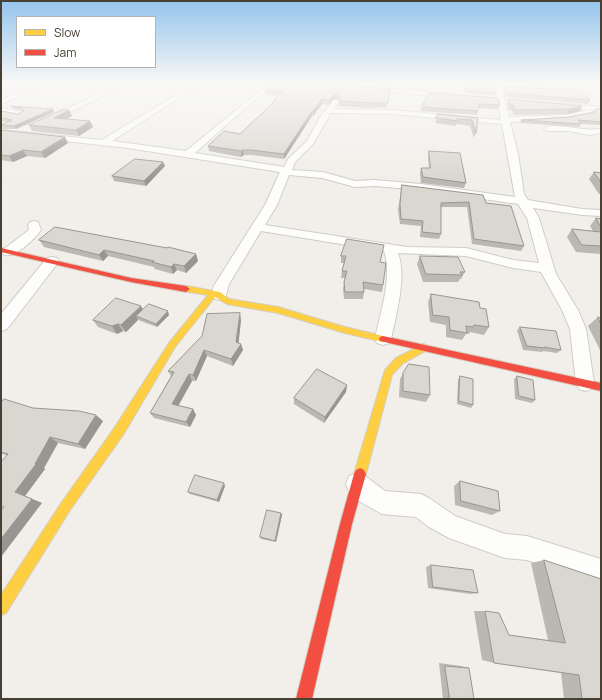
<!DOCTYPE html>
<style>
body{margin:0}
#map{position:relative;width:602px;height:700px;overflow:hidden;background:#f2efea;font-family:Manrope,sans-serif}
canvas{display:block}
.frame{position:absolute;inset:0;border:2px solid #494034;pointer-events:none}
.legend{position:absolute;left:16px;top:16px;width:140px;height:52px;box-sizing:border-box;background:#fff;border:1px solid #b6b3ae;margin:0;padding:5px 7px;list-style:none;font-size:12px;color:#494034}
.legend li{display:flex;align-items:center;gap:8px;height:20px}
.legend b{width:20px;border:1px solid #b6b3ae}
</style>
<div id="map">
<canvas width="602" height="700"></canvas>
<div class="frame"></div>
<ul class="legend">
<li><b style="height:5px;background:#ffcf43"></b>Slow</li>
<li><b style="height:5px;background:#f24e42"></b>Jam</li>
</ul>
</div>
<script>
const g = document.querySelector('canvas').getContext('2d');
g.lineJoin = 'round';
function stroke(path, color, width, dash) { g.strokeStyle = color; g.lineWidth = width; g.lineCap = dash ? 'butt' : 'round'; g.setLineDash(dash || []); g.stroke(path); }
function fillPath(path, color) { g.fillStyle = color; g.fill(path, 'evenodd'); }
const street = new Path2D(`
 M45,82H53L1,104V100Z
 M123,82H131L50,122H47L43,120Z
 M197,82H204L112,141L186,151L247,101L272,82H279L251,103L195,153L284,167L288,159L307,141L319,119L347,82H353L334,109L393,110L499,120L501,119L494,82H500L509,117L567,115L588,110L557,107L556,105L560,103L601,107V111L590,110L593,112L592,114L567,119L510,122L518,154L524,194L528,200L582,209L601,210V216L582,215L533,208L539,218L556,274L578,310L586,329L594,383L591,389L585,391L579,389L576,383L570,329L562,310L541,272L513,268L466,256L398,253C407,276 396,316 391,339L389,343L383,345L377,343L375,339C380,314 393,276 384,251L261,231L229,284L225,299L220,300L215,299C211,293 212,290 215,284L265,205L280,172L128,148L1,134V130L102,140ZM331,113L393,114L502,124L515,197L421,184L375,180L355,181L323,172L292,170L295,162L313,144ZM289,175L322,178L355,187L375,186L421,190L518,204L527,218L539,263L513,260L466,248L407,247L265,225L277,205Z
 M368,86L451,94L454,96L451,98L366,89V87Z
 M1,108L23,112L24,114L20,116L1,112Z
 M545,127C564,123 582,132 601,129V133L590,135L569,131H548L544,129Z
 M34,221L38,222L41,230C35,239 15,258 4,255L2,252L4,249L29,230L28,225L30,222Z
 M52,257L57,258L59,261L57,264L7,329L1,331V314L47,258Z
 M357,473L365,476L385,491L421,494L429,498L455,516L505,534L527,536L601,559V585L527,560L505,558L449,538L429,527L416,517L382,514L359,501L349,492L346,484L349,476Z`);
const slow = new Path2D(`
 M186,286L220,292L229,299L278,307L345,327L383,336L387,339L383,342L345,333L278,313L227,304L215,297L175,347L123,435L70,510L6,613L1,615V595L62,502L115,427L169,343L208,295L183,291L182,289L183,287Z
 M424,344L427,346L428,348L427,350L402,364L392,375L366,474L364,478L360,480L356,478L354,474L385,370L396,358Z`);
const jam = new Path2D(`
 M1,248L131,278L186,286L190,289L186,292L131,282L1,252Z
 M383,336L601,383V391L380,341L379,339L380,337Z
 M360,468L364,470L366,474L352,524L312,699H296L340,524L354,474L356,470Z`);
stroke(street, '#d0cdc7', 2);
stroke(slow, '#d3cec1', 2);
stroke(jam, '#d3cec1', 2);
fillPath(street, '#fdfdfc');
fillPath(slow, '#ffcf43');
fillPath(jam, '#f24e42');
fillPath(new Path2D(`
 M363,82H394L392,87L363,84Z
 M462,82H488L496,93L495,95L466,93Z
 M505,87L578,91L590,100L588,104L505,97L504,90Z
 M265,90L390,94L386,108L376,107L375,108H370L338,106L339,100L337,99L333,100L329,105L322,104L313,116H312L284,159L252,155H244L241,157L209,151L208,146L240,134L273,103V101L278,96L265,94Z
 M429,93L500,105L498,109L478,108L477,115L420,111Z
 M509,99L580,111L567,114L514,115L511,110H509L507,104Z
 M11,106L54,112L16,129H3L1,125L7,122L1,121V111L18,114L24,111H23L13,109Z
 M601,109V125L581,124L579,127L520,123L521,120L569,117L594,112Z
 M69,110L72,116L67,119L90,121L93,127L79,136L32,131L29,125Z
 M438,114L478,118L476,133L474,138L470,126L456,124V126L435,123Z
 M1,130L68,143L45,158L27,156L13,162L1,160Z
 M429,151L466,183L464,188L421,183L420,173L421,168H429L428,156Z
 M163,162L165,166L146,186L114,181L112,176Z
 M594,172L601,173V194H599L589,179Z
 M402,185L486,203L524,246L521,251L472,244L467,207H441V234L439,239L420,237L421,226L400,224L398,210Z
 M596,218L601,219V254L576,252L567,237L572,229L593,231L590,226Z
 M39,240L196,254L198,261L186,273L177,270L173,274L155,269L154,267L108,256L103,261L44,247Z
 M341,256L380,262L383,285L382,292L364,289V292L363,299H344L343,289L345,278H341L342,271L344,263H341Z
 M420,256L465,272L461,279H460L458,282H423L417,264Z
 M431,294L480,308L489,327L484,335L470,332L469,334H466L462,340L446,337V325L430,322L428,302Z
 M141,306L143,310L169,315L157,327L138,320L126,332L123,331L117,334L98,327L93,320Z
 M598,317L601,318V352L588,326Z
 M241,320L238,343L241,344L243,350L233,366L207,356L196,381H192L178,406L193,409L196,415L190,427L154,418L150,413L171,376L168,371Z
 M520,327L561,350L557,353L543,351L542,352L523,350L517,330Z
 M403,373L430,395L426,402L399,397L400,379Z
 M460,376L473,405L471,408L457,404L458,380Z
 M517,376L535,400L532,403L515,399L514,379Z
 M347,385L346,392L324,423L294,404V398Z
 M1,403L103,421L85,449L58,443L44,468L45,469L25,496L42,503L4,507L7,456L1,453Z
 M460,481L500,511L492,515L455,505L454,486Z
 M225,486L219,502L190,494L188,492Z
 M281,513L282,515L276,542L261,539L260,537Z
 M544,560L601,699H564L561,673L494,663L482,660L474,611H485L509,635L548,640L531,563Z
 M431,565L478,593L470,594L428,588L426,567Z
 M439,663L461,666L469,668L474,699H443Z`), '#bbb8b3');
fillPath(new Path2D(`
 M337,94V99L333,100L329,105V100L334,95Z
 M322,99V104L313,116V111Z
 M582,106L580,111L567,114L569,109Z
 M53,109L54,112L16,129L14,126Z
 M69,110L72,116L57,124L54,118Z
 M312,111V116L284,159V154Z
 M90,121L93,127L79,136L76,130Z
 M65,137L68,143L45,158L41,152Z
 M23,150L27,156L13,162L9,156Z
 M243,150L244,155L241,157V151Z
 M163,162L165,166L146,186L144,181Z
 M104,250L108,256L103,261L99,255Z
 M196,254L198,261L186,273L184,266Z
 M174,264L177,270L173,274L171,267Z
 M141,306L145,313L136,316L138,320L126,332L121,325Z
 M168,311L169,315L157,327L156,324Z
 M240,313L241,320L238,349L236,342Z
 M118,324L123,331L117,334L112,326Z
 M241,344L243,350L233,366L231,359Z
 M204,350L207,356L196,381L193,375Z
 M189,374L192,381L176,410L172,404Z
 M347,385L346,392L324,423L325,417Z
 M193,409L196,415L190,427L186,422Z
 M96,415L103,421L85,449L78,444Z
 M50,437L58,443L44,468L45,469L25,496L42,503L1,557V539L15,492L35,464Z
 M224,483L225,486L219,502L217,500Z
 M281,513L282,515L276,542L275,541Z`), '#999692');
const building = new Path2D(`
 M275,82H304L391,89L387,104L377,102L376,103H371L339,101L341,97L337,94L334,95L329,100L322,99L313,111H312L284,154L251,150H243L241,151L208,146L224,131L240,134L275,101H273L283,91L265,90Z
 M365,82H393V84Z
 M464,82H488L493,87H495L496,93L467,90Z
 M505,87L576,89L578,91L582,92L590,100L507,93Z
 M429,93L498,98L500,105L479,104L478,111L422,107Z
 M509,99L582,106L569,109L516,110L513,105H511Z
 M11,106L53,109L14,126L1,125L12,120L1,118V111L18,114L24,111L22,108Z
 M596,109H601V122L578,120L581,124L521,120L569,117L594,112Z
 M62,110H69L54,118L90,121L76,130L29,125Z
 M438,114L478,118L476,133L472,120L457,119V121L436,118Z
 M1,130L65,137L41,152L23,150L9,156L1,155Z
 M429,151L460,153L466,183L423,177L421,168H430Z
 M135,159L163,162L144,181L112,176Z
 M594,172L601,173V182Z
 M402,185L483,195L486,203L511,206L524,246L474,239L469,202L441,203V234L422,232L423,221L401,219L400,205Z
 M596,218L601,219V227Z
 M55,227L167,248L168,247L196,254L184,266L174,264L171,267L152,262L154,261L104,250L99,255L39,240Z
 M572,229L601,232V246L582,245Z
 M347,239L384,245L380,262L386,263L383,285L363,282L364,292H345L344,282L347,271H342L346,256H341Z
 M420,256L458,257L465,272H460L462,275L426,274Z
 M431,294L479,302L480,308L486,309L489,327L474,325L473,327L466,326L467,333L450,330L449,317L433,315Z
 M116,298L141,306L121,325L118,324L112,326L93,320Z
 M149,304L168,311L156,324L136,316Z
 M240,313L236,342L241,344L231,359L204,350L193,375L189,374L172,404L193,409L186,422L150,413L174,372L168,371L202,336L207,314Z
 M598,317L601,318V324Z
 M520,327L556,331L561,350L544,347L545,348L527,346Z
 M409,364L429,367L430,395L403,391V373Z
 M317,369L347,385L325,417L294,398Z
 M460,376L473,379V405L459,401Z
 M517,376L533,380L535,400L519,396Z
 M4,399L33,408L79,411L96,415L78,444L50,437L35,464H36L15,492L32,499L1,539V511L4,507L1,506V462L8,454L1,452V403Z
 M195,475L224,483L217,500L188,492Z
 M460,481L498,491L500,511L461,501Z
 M267,510L281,513L275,541L260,537Z
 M544,560L601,579V699H582L579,675L494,663L485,611L499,613L509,635L565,643Z
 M431,565L473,570L478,593L433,587Z
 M445,666L469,668L474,699H450Z`);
fillPath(building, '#dad6d0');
stroke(building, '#999692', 1);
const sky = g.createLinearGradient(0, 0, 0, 180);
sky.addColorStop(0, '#94c4ed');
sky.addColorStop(0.46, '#f9f8f6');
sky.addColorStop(1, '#f9f8f600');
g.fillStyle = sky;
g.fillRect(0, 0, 602, 180);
</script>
